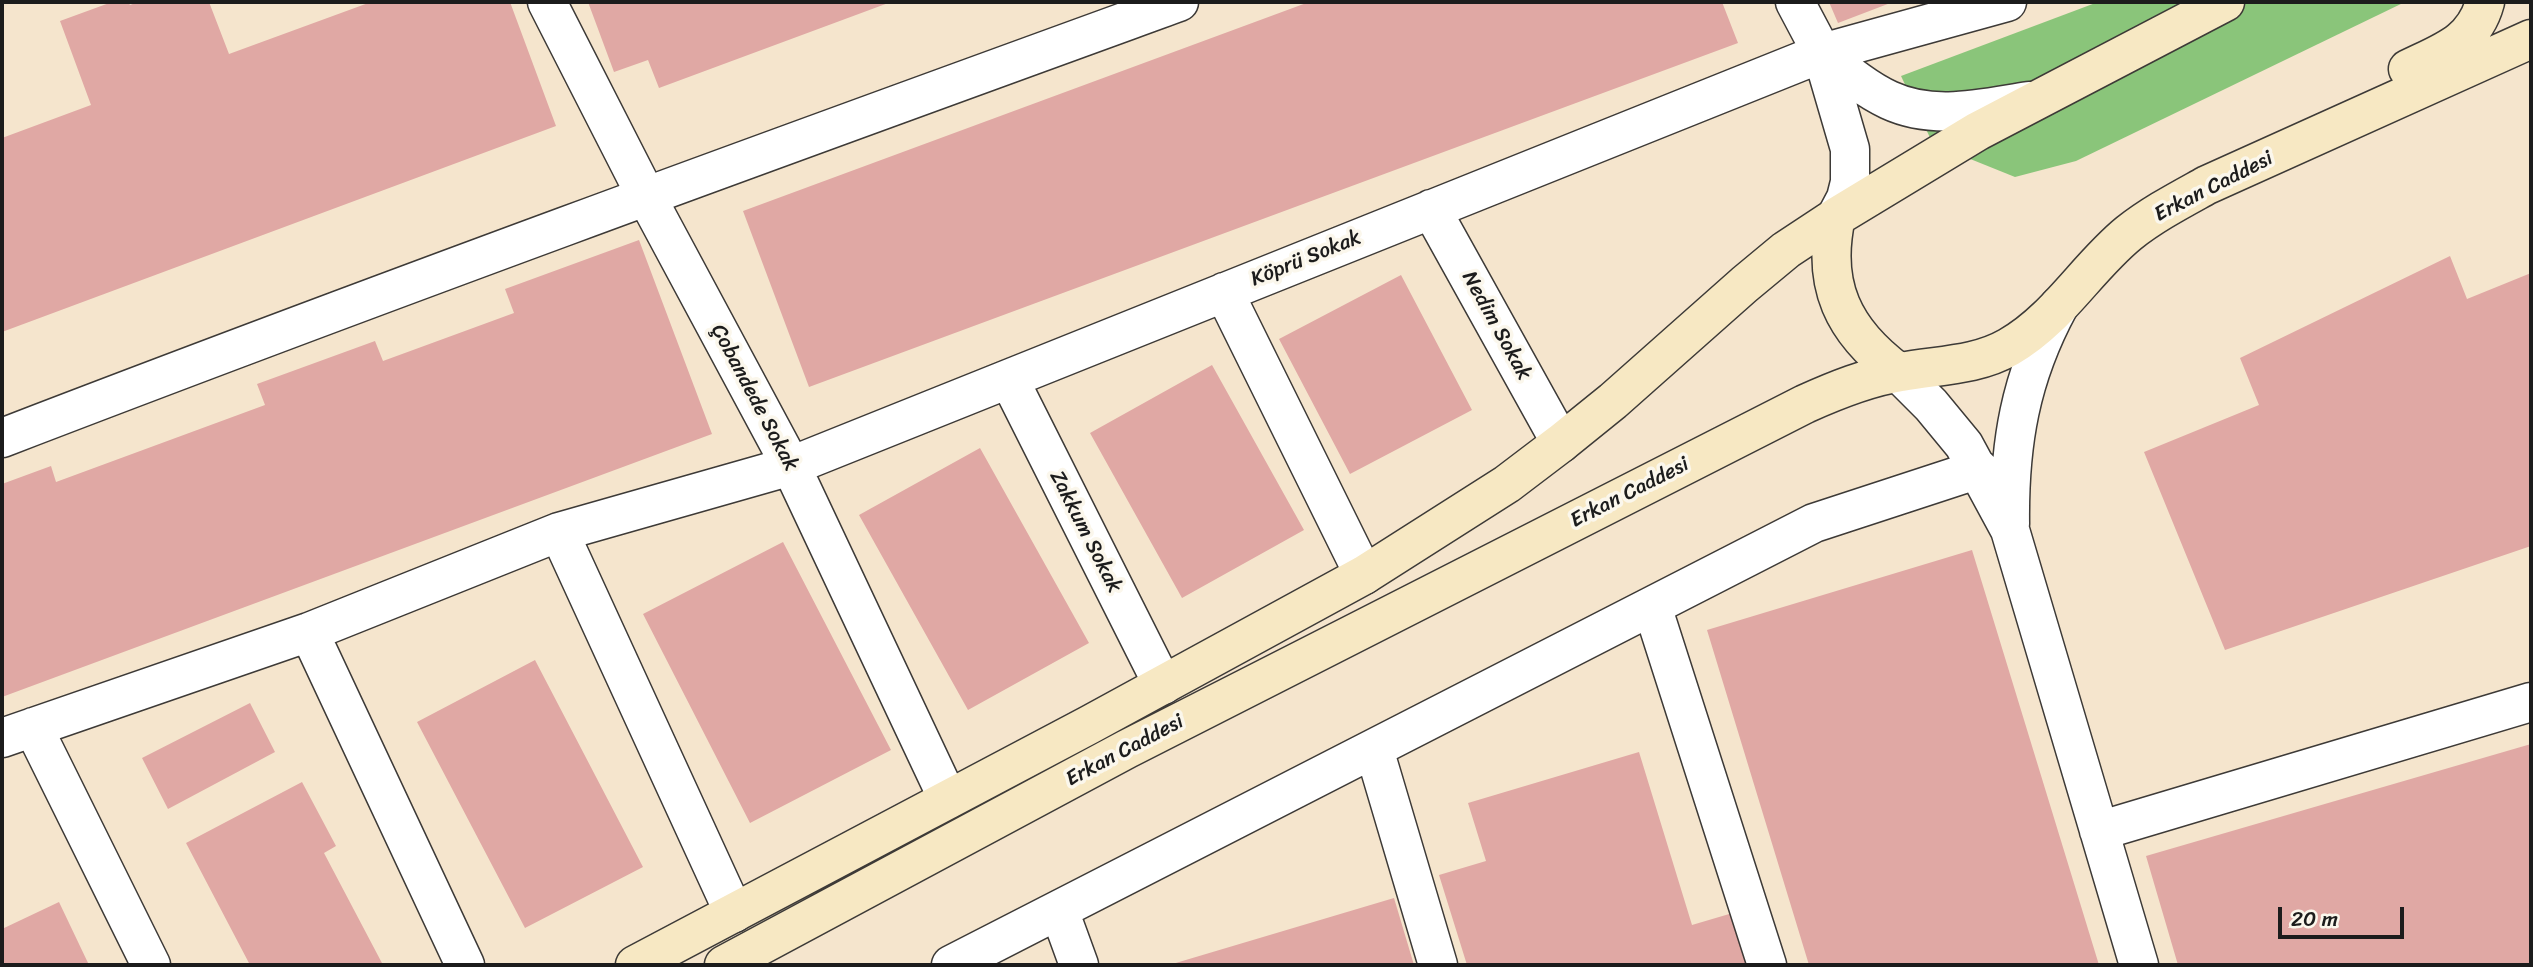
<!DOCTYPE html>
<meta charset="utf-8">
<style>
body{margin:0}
#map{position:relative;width:2533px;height:967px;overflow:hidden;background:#f5e5cd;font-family:Sriracha,sans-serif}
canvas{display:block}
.frame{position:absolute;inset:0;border:4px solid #1c1c1c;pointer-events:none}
.scale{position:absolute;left:2278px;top:907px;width:126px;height:32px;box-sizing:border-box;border:4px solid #1c1c1c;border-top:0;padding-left:9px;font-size:21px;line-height:24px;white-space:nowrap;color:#1c1c1c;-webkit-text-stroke:5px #fbf7ec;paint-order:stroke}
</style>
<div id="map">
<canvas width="2533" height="967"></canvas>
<div class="frame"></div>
<div class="scale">20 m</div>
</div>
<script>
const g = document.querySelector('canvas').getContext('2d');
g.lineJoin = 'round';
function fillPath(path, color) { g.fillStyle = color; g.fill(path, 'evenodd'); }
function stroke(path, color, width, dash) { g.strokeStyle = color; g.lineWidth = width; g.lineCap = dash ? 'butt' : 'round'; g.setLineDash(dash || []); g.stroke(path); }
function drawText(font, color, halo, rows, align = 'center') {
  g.font = font + ' Sriracha,sans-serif'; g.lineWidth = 7; g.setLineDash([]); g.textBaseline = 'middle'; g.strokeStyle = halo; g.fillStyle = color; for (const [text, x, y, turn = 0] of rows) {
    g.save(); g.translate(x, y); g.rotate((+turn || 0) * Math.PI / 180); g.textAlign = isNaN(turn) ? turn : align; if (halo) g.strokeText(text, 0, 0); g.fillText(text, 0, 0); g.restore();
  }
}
fillPath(new Path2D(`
 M2098,2H2405L2076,161L2015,177L1933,144L1901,76Z`), '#8ac57a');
fillPath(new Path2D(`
 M112,2H128L130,5L138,2H209L229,54L371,2H510L556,126L2,332V138L91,105L60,21Z
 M588,2H891L659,88L648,60L614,72Z
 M1309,2H1722L1738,43L809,387L743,211Z
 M1829,2H1893L1838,23Z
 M639,240L712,434L2,697V484L51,466L56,482L265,405L257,384L375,341L383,361L514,313L505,289Z
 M2450,256L2467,299L2531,273V546L2225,650L2144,452L2259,405L2240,358Z
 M1401,275L1472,410L1350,474L1279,339Z
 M1212,365L1304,530L1182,598L1090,433Z
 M980,448L1089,643L968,710L859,515Z
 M783,542L891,750L750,823L643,614Z
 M1972,550L2099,965H1809L1707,630Z
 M535,660L643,867L525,928L417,722Z
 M250,703L275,752L168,809L142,758Z
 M2531,744V965H2178L2146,856Z
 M1639,752L1692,925L1736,912L1753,965H1467L1439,875L1486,861L1468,803Z
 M302,782L336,846L324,853L383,965H250L186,843Z
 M1394,898L1414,965H1169Z
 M59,902L89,965H2V929Z`), '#e0a8a4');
const street = new Path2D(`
 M547,2L646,196L791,466L948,799
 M1795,2L1822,53L1850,149V182L1846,198L1836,217
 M1822,53C1843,70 1865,89 1889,100C1934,121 1983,108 2029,101
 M1431,209L1561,443
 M1224,292L1364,575
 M1898,372L1931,405L1964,445L2010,530L2139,965
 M1009,379L1163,685
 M2,438C392,288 786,145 1179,2
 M2010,524C2009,444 2020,378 2059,306
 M559,532L734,913
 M1652,606L1767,965
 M309,632L465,965
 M33,727L151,965
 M2,738L309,632L559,532L791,466L1822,53L2007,2
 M1374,749L1438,965
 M2099,831L2531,702
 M1059,910L1079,965
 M951,965L1814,523L1979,469`);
const secondary = new Path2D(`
 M2408,69C2443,52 2474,43 2485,2
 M1836,217C1821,285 1843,331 1898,372
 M635,965L1089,725L1364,575L1507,484L1561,443L1613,401L1745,284L1786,250L1836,217L1978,131L2225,2
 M724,965L1127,749L1805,404C1836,390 1868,377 1901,372C1938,365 1976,366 2009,347C2058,319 2087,267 2129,233C2153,214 2180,200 2207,185L2531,39`);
stroke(street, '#3d3a37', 41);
stroke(secondary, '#3d3a37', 41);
stroke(street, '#fff', 38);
stroke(secondary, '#f7e8c3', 38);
drawText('21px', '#1c1c1c', '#fbf7ec', [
 ["Erkan Caddesi",2214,187,-27],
 ["Köprü Sokak",1306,259,-22],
 ["Nedim Sokak",1496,326,61],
 ["Çobandede Sokak",754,398,62],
 ["Erkan Caddesi",1630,493,-27],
 ["Zakkum Sokak",1085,532,63],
 ["Erkan Caddesi",1125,751,-28]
]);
</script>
